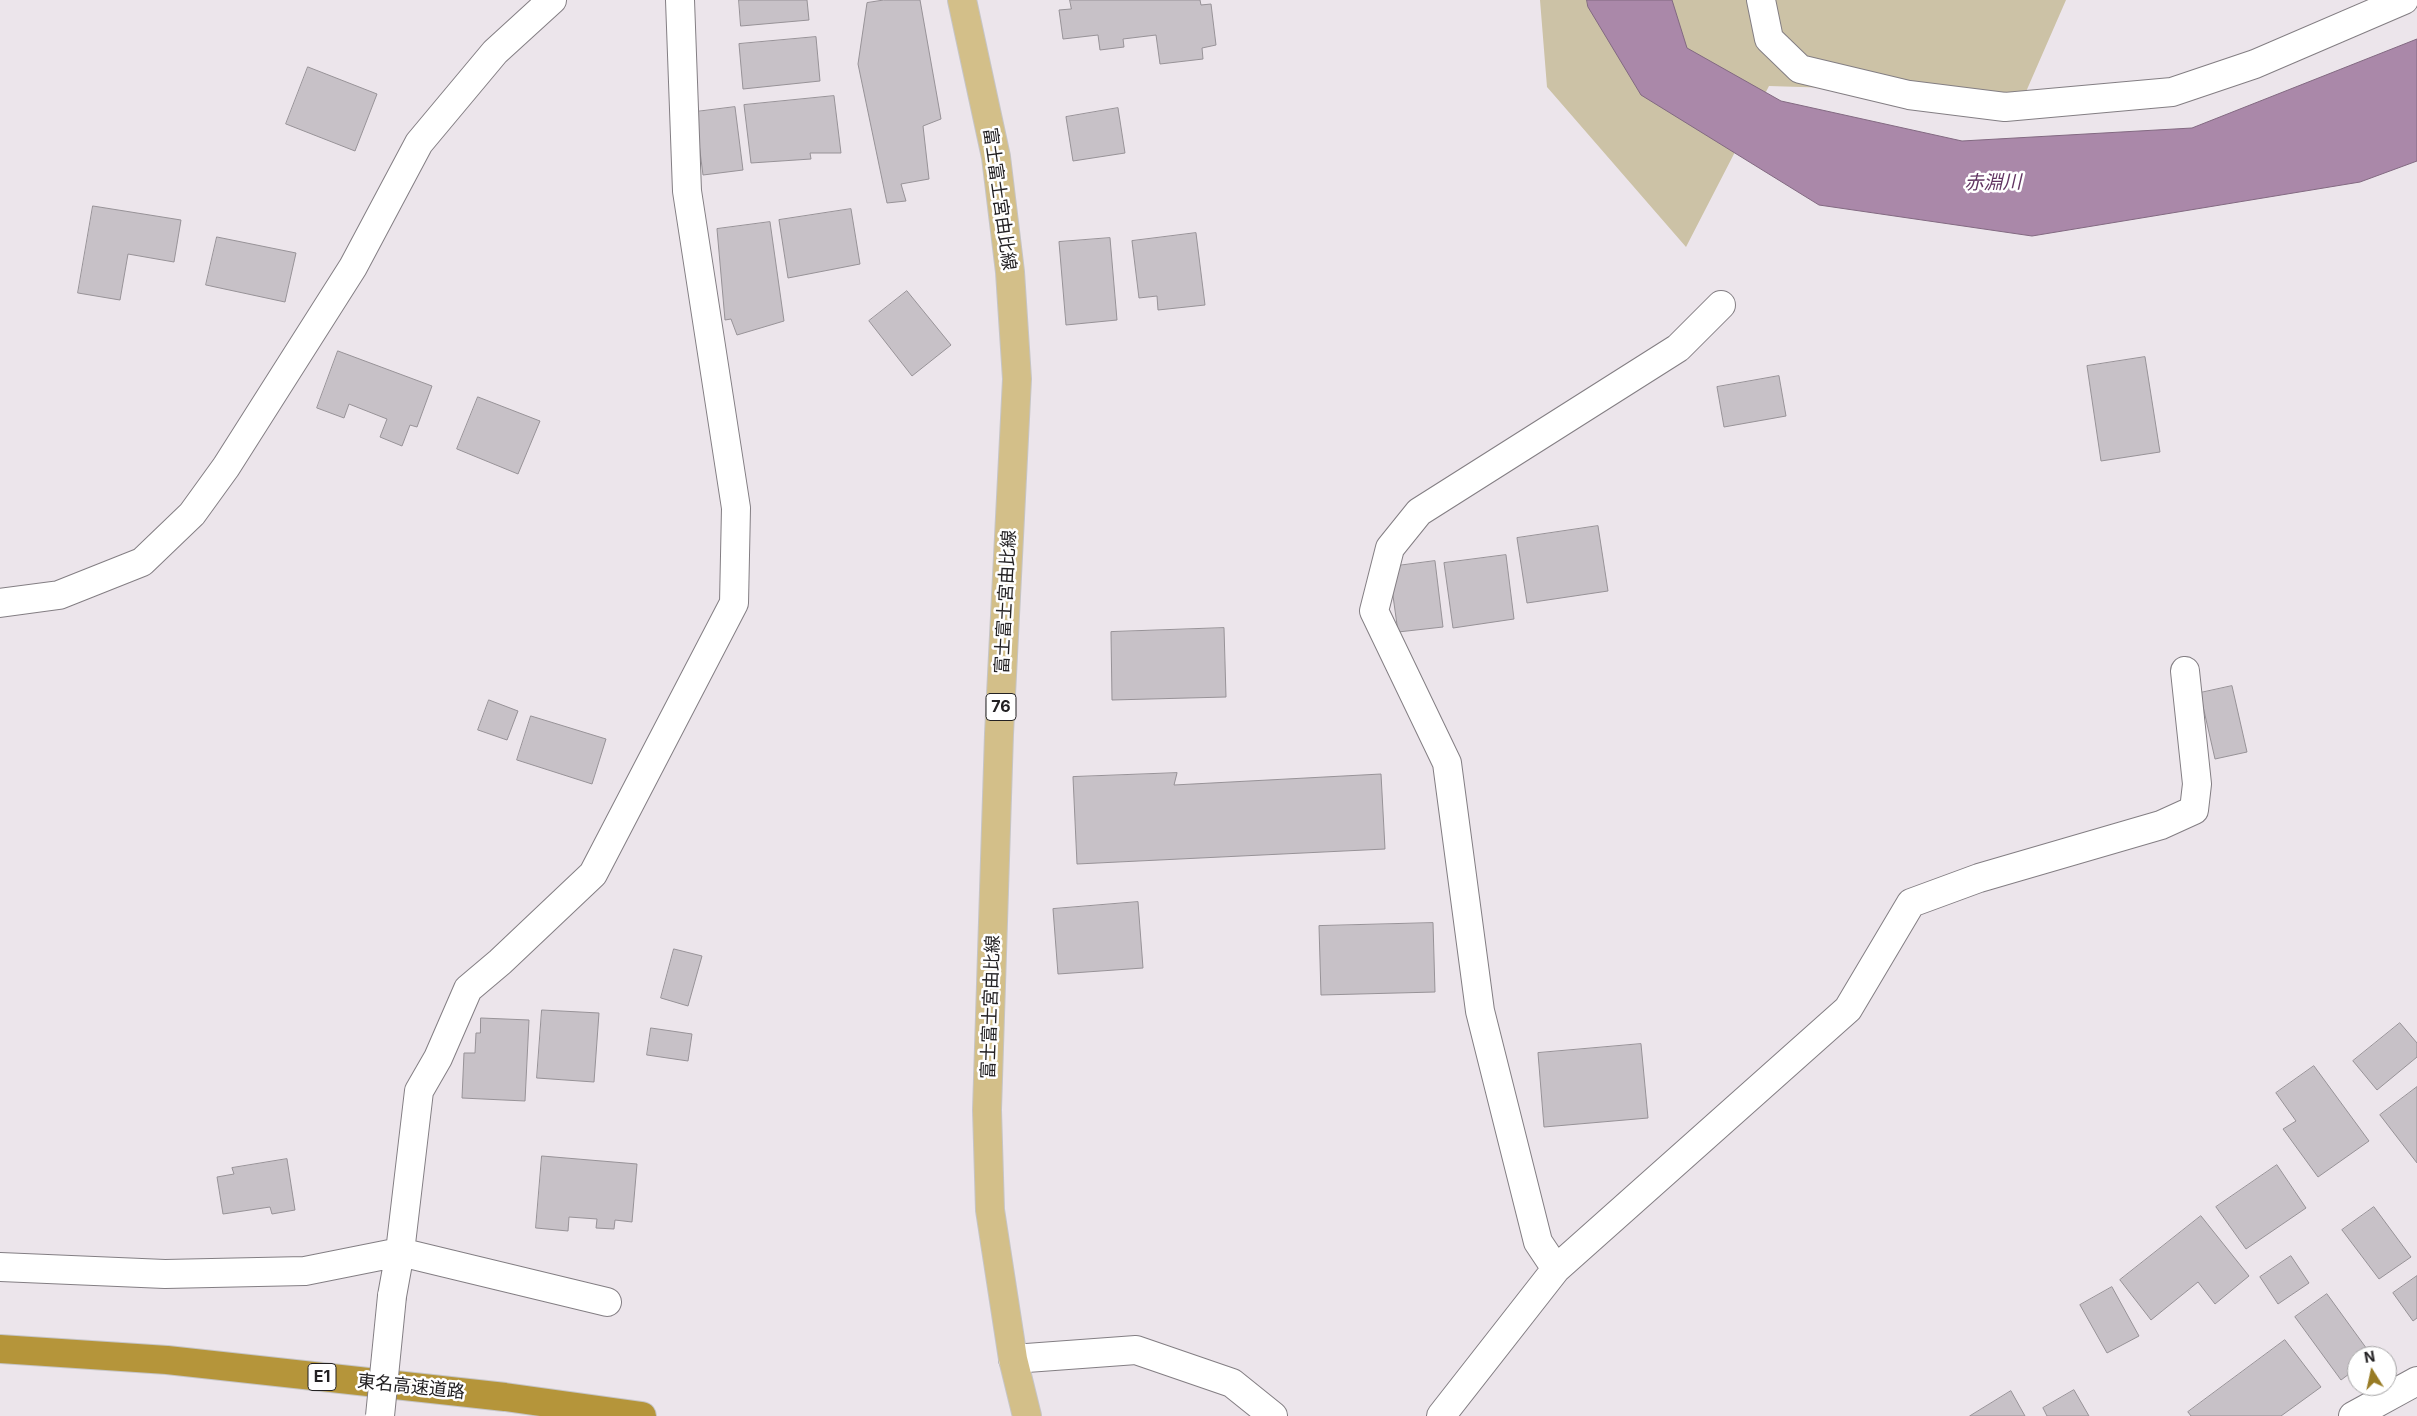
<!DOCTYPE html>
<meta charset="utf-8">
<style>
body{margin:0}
#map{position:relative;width:2417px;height:1416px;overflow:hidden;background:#ece5eb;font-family:Inter,sans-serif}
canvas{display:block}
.north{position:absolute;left:2347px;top:1346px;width:50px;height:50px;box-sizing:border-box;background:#fff;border:1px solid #a7a6a7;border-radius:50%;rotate:350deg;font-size:14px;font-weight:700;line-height:20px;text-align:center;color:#232123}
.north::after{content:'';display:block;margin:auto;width:18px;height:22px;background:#987b24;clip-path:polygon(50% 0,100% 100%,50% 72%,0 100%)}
</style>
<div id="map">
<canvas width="2417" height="1416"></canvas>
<div class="north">N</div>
</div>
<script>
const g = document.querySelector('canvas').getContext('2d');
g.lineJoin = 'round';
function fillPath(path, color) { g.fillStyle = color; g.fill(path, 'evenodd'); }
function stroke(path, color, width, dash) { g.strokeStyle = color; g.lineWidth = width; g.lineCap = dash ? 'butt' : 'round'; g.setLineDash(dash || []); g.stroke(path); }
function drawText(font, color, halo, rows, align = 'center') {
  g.font = font + ' Inter,"Noto Sans JP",sans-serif'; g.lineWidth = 5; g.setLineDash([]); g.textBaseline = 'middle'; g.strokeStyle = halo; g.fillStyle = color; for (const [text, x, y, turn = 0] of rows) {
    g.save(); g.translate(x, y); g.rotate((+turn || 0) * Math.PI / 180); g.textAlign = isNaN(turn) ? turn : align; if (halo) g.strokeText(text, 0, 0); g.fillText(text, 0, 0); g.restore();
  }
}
fillPath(new Path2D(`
 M1540,0H2066L2025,94L1769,86L1686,247L1547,87Z`), '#ccc2a6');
const water = new Path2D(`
 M1587,0H1672L1687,48L1781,101L1962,141L2192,128L2417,39V161L2360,182L2032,236L1819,205L1641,95L1588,7Z`);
fillPath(water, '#aa88a9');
stroke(water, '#826981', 1);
const building = new Path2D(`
 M739,0H807L809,20L741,26Z
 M884,0H920L941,119L923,126L929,179L901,184L906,201L887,203L858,64L867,3Z
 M1070,0H1200L1201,5L1211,4L1216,45L1202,48L1203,59L1160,64L1156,35L1123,39L1124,47L1100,50L1098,35L1063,39L1059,10L1071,9Z
 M816,37L820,81L743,89L739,44Z
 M308,67L377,94L355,151L286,124Z
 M834,96L841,153H810L811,159L751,163L744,105Z
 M735,107L743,170L703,175L695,112Z
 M1118,108L1125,153L1073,161L1066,117Z
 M93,206L181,220L174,262L128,254L120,300L78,293Z
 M851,209L860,264L788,278L779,220Z
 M770,222L784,321L737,335L731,319L725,320L717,229Z
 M1196,233L1205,305L1158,310L1157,296L1139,298L1132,241Z
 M217,237L296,253L285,302L206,285Z
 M1110,238L1117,320L1066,325L1059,242Z
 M907,291L951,345L912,376L869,321Z
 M338,351L432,386L417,427L410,425L402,446L380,437L387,419L349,404L344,418L317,408Z
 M2145,357L2160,452L2101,461L2087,366Z
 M1779,376L1786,416L1724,427L1717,387Z
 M478,397L540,421L518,474L457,449Z
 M1598,526L1608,591L1527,603L1517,538Z
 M1506,555L1514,619L1453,628L1444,563Z
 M1435,561L1443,627L1398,632L1389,567Z
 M1224,628L1226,697L1112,700L1111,632Z
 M2232,686L2247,752L2215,759L2200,693Z
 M489,700L518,711L507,740L478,730Z
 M531,716L606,739L592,784L517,760Z
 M1177,773L1174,785L1381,774L1385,849L1077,864L1073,777Z
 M1138,902L1143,968L1058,974L1053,909Z
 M1433,923L1435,992L1321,995L1319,926Z
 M674,949L702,956L688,1006L661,998Z
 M542,1010L599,1013L594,1082L537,1078Z
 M481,1018L529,1020L525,1101L462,1098L464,1053H475L476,1033H480Z
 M2400,1023L2417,1043V1057L2377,1090L2353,1061Z
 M651,1028L692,1034L688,1061L647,1055Z
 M1641,1044L1648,1118L1544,1127L1538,1053Z
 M2314,1066L2369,1141L2318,1177L2283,1129L2296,1121L2276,1093Z
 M2417,1087V1163L2380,1115Z
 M542,1156L637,1164L632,1222L615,1220L614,1229L596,1228L597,1219L569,1217L568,1231L536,1228Z
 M287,1159L295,1210L272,1214L270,1207L223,1214L217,1177L234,1174L232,1168Z
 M2277,1165L2306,1208L2246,1249L2216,1207Z
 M2374,1207L2411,1257L2379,1279L2342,1230Z
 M2201,1216L2249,1276L2215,1304L2198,1282L2151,1320L2120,1280Z
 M2291,1256L2309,1283L2278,1304L2260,1277Z
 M2417,1276V1318L2413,1321L2393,1293Z
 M2112,1287L2139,1336L2107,1353L2080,1305Z
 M2327,1294L2372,1356H2357V1368L2341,1380L2295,1317Z
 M2285,1340L2321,1387L2281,1416H2191L2188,1412Z
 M2074,1390L2089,1416H2047L2043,1408Z
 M2011,1391L2025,1416H1970Z`);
fillPath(building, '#c7c1c7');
stroke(building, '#979297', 1);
const street = new Path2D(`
 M1761,0L1769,39L1800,69L1909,95L2005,107L2172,92L2255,64L2404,0
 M0,603L59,595L142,562L192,514L226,467L353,267L419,143L495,52L552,0
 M0,1267L165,1274L305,1271L400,1252L607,1302
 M1556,1269L1538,1242L1480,1011L1447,763L1374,611L1390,548L1419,512L1678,348L1721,305
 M392,1296L400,1252L419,1091L438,1058L468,989L500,962L593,874L734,603L736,508L687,191L680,0
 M1013,1359L1136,1350L1232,1383L1273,1416
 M1441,1416L1556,1269L1848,1009L1911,903L1979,878L2161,825L2194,810L2197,784L2185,671
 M2353,1416L2417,1381`);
const primary = new Path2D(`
 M962,0L996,157L1010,272L1017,379L999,734L987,1110L990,1210L1013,1359L1027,1416`);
const highway = new Path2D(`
 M0,1349L167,1360L505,1397L642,1416`);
stroke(street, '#837e83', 30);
stroke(primary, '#c6c5c6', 30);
stroke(highway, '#c6c5c6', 30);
stroke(street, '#fff', 28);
stroke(primary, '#d3bf89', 28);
stroke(highway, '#b5953a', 28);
const streetBridge = new Path2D(`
 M380,1416L392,1296`);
stroke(streetBridge, '#837e83', 30, []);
stroke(streetBridge, '#fff', 28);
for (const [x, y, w] of [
 [1001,707,30],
 [322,1377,28]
]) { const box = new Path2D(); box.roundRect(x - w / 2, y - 13.5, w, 27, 4); g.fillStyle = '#fff'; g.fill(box); stroke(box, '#232123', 1); }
drawText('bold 16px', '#232123', null, [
 ["76",1001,707],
 ["E1",322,1377]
]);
drawText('18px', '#232123', '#fff', [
 ["富士富士宮由比線",999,199,82],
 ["富士富士宮由比線",1006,602,-87],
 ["富士富士宮由比線",991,1007,-88],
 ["東名高速道路",411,1387,6]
]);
drawText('italic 19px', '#623562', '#fff', [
 ["赤淵川",1993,183,-1]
]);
</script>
